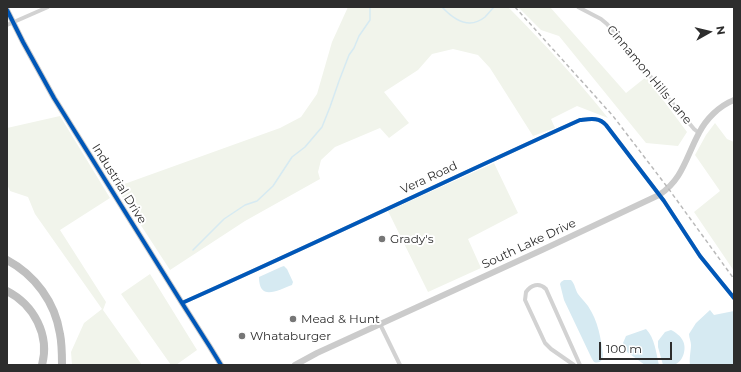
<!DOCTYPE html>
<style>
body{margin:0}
#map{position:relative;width:741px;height:372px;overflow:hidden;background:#fff;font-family:Montserrat,sans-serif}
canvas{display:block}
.frame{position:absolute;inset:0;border:8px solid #2d2d2d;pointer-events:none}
.north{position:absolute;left:689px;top:12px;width:40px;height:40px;-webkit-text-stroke:3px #fff;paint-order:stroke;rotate:82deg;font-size:11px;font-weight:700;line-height:16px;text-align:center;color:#2d2d2d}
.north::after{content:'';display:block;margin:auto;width:14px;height:18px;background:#2d2d2d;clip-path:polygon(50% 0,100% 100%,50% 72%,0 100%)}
.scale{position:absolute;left:599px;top:342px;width:73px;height:18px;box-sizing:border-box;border:2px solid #2d2d2d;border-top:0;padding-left:5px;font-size:12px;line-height:14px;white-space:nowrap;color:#2d2d2d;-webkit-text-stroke:3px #fff;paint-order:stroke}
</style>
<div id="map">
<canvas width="741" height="372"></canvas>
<div class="frame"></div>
<div class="north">N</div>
<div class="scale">100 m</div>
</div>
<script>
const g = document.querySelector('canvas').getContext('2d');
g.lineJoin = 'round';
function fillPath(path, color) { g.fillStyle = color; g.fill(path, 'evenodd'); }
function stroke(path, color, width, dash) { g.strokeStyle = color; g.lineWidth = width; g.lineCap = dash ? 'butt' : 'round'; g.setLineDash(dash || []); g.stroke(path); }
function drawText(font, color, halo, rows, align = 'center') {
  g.font = font + ' Montserrat,sans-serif'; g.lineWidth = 4; g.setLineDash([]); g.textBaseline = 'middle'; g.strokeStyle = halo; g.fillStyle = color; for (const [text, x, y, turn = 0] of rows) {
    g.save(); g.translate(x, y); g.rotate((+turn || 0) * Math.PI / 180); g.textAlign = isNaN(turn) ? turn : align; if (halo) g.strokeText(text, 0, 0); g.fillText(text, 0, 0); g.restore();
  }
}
fillPath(new Path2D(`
 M348,7H508C543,42 577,79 608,118L577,106L551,119L555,128L533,136L490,68L478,55L453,49L432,54L418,70L384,92L409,123L389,138L380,128L335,147L321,160L318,172L320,179L245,221L170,270L116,187L280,128L301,117L317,94L332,42Z
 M518,7H550L626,93L646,77L687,132L678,146L646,143L559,36L541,30Z
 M60,116L110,198L60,230L106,302L103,310L142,365H72L71,352L84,323L102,309L35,214L28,197L10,191L7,184V128Z
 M715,123L727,139L734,142V271L694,212L720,191L695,155L706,135Z
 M494,163L518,213L468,239L481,268L428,292L388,211Z
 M150,274L197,350L176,365H171L121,294Z`), '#f1f4eb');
fillPath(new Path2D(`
 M284,266L287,269L293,282L292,285C278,290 259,302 259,277L281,267Z
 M564,280H571C575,284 575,289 578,294C581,298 585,302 588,306C598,321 601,338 603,355C603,360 600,364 594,362L592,359L564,300L560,284L561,282Z
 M710,310L714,315L734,311V365H690C689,358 691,351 691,345C691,341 689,338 689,334L696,323Z
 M646,329C655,338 656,353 659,365H645L627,352L623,343L626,336Z
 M671,330C675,332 681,336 683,341C687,349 683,363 673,365C670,366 666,365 663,365L658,347V341L665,332Z`), '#d6eaf2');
stroke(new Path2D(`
 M442,7C454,20 469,30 485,17C488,14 491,10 494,7
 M193,250L224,219L245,205L257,201L273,186L292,157L305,147L322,127L330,107L339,81L349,55L354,48L359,36L370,20V7`), '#d6eaf2', 1.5);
stroke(new Path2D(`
 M578,7L601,19L607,24L694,129L699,133
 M7,25L48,7
 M182,303C315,244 447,180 580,120C590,119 599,117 606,125L664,201L700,256L734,298
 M380,324L400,365
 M574,365L551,349L545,343L525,300L526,292C531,285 539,282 546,289L580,365`), '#d2d2d2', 4);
stroke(new Path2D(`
 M7,10L23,42L54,98L182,303L210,347L221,365
 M295,365L317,353L542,250L659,195C683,179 686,157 699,133C706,119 719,106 734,100`), '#cbcbcb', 6);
stroke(new Path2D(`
 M7,260C35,275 55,302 60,334C62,344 62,355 62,365
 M7,291C34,305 50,335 42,365`), '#bfbfbf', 8);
stroke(new Path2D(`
 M515,7L613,116L668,188L734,279`), '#b9b9b9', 1.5, [4, 3]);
stroke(new Path2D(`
 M7,10L23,42L54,98L182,303L210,347L221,365
 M182,303C315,244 447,180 580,120C590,119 599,117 606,125L664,201L700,256L734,298`), '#0057b8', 4);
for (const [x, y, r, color] of [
 [382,239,4,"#767676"],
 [293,319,4,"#767676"],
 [242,336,4,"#767676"]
]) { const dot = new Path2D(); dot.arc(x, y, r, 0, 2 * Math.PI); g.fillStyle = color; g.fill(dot); stroke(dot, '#fff', 1.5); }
drawText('12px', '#2d2d2d', '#fff', [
 ["Cinnamon Hills Lane",649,75,50],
 ["Vera Road",429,178,-25],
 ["Industrial Drive",119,184,58],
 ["South Lake Drive",529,244,-25]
]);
drawText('12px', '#2d2d2d', '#fff', [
 ["Grady's",390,239],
 ["Mead & Hunt",301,319],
 ["Whataburger",250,336]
], 'left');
</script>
